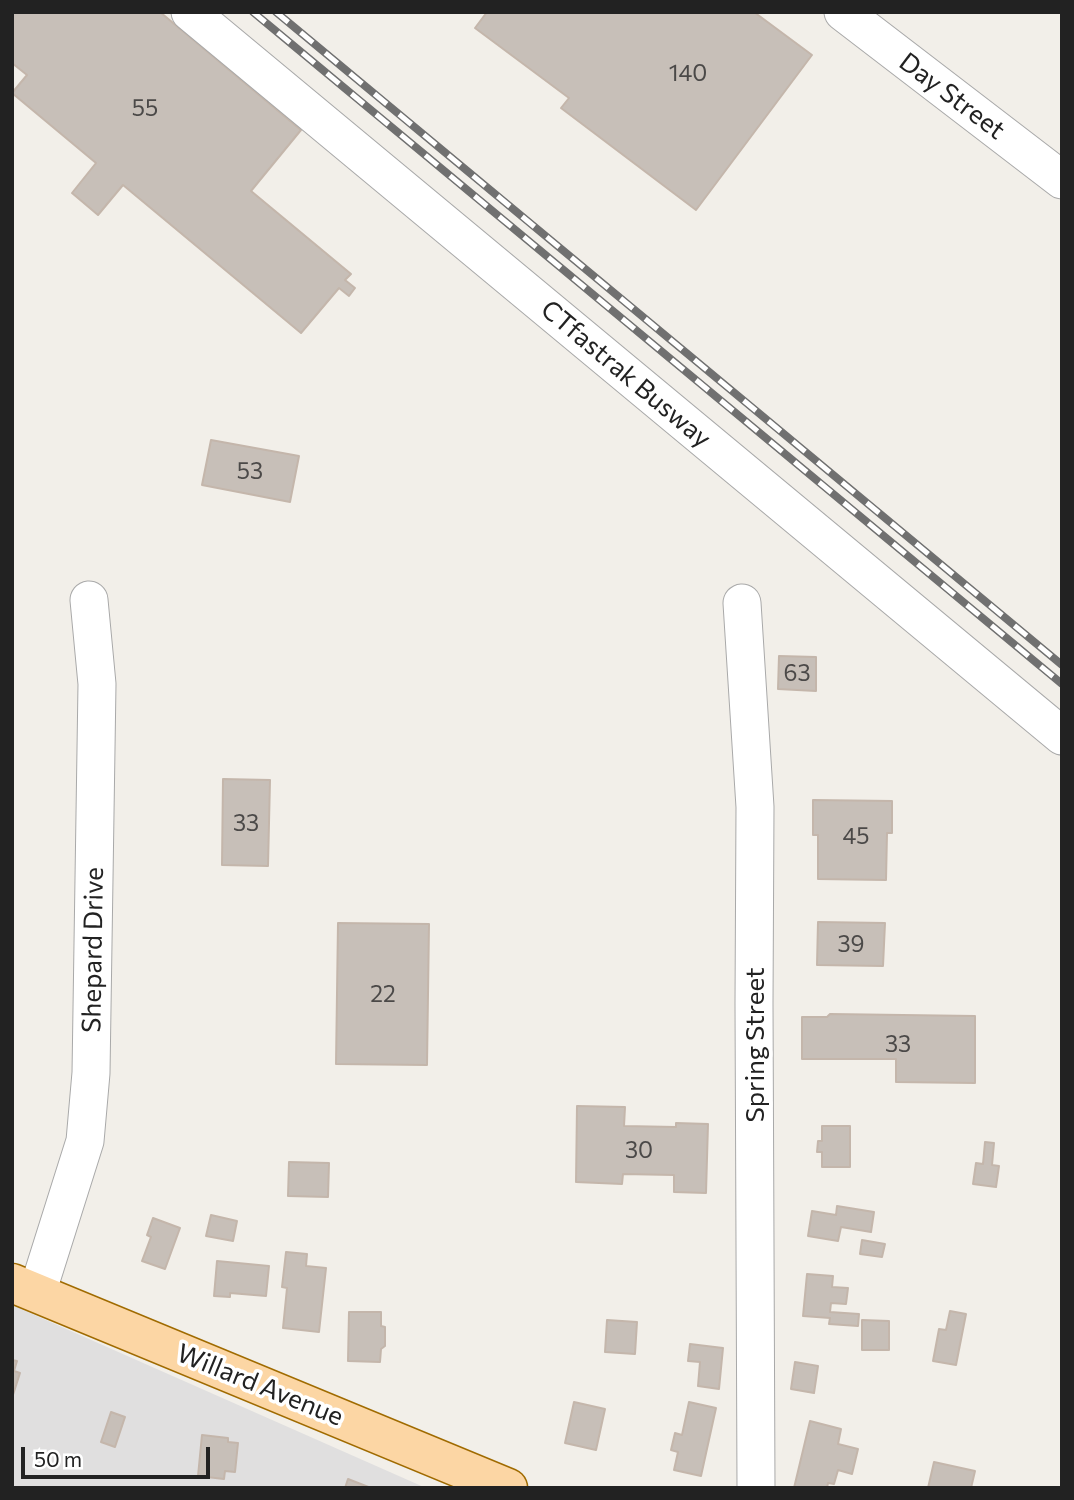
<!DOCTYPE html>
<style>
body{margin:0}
#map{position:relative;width:1074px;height:1500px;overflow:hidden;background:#f2efe9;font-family:Commissioner,sans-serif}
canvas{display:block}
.frame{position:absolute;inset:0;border:14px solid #222;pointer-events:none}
.scale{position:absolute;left:21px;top:1447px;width:189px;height:32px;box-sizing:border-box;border:4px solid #222;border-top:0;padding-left:9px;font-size:21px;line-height:24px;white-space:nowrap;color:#222;-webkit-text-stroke:5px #fff;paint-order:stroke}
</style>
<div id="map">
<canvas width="1074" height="1500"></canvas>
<div class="frame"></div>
<div class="scale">50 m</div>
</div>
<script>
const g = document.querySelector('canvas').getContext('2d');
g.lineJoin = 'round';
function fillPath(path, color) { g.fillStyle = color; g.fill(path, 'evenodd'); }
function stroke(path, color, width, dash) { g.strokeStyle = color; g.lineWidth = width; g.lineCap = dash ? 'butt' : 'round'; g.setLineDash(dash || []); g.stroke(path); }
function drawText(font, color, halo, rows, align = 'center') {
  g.font = font + ' Commissioner,sans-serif'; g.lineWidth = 7; g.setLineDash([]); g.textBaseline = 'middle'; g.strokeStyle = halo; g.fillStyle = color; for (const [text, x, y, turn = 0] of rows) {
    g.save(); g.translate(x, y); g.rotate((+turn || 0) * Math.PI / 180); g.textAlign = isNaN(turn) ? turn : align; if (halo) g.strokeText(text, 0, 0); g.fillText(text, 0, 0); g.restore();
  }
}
fillPath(new Path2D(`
 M12,1305L426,1488H12Z`), '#e0dfdf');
const building = new Path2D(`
 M12,12H160L301,130L251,191L351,274L345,280L355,288L349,296L339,288L301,333L123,185L98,215L72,193L96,163L12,93L27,75L12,63Z
 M487,12H754L812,55L696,210L561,108L569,98L475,28Z
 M211,440L299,456L290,502L202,485Z
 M779,656L816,657V691L778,689Z
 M223,779L270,780L268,866L222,865Z
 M813,800L892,801V833H887L886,880L818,879V835H813Z
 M818,922L885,923L883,966L817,965Z
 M338,923L429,924L427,1065L336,1064Z
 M830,1014L975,1016V1083L896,1082V1059H802V1017H827Z
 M577,1106L625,1107L624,1126L676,1127V1123L708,1124L706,1193L674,1192V1175L623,1174L622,1184L576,1182Z
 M822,1126H850V1167H822V1152H817L818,1141H822Z
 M985,1142L994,1143L992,1165L999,1166L996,1187L973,1184L976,1163L983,1164Z
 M289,1162L329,1163L328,1197L288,1196Z
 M837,1206L874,1212L871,1232L841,1227L838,1241L808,1236L812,1211L836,1215Z
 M211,1215L237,1221L233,1241L206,1236Z
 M153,1218L180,1228L165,1269L142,1261L151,1237L147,1235Z
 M862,1240L885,1244L882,1257L860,1254Z
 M286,1252L307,1254L306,1266L326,1268L319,1332L283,1328L287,1288L282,1287Z
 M217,1261L269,1266L266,1296L230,1293V1297L214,1296Z
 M807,1274L833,1276L832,1287L848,1288L846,1304L831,1303L830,1312L859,1314L858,1326L829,1324L830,1318L803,1316Z
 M950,1311L966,1314L956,1365L933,1361L939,1329L946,1330Z
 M349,1312H381V1326L385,1327V1346L381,1349L380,1362L348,1361Z
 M607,1320L637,1322L635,1354L605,1352Z
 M862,1320L889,1321V1350H862Z
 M690,1344L723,1348L719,1389L698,1386L700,1362L688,1361Z
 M12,1360L17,1361L14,1371L20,1373L12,1398Z
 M795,1362L818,1366L814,1393L791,1389Z
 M574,1402L605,1409L596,1450L565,1443Z
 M689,1402L716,1408L701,1476L674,1470L678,1452L671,1450L675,1433L682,1435Z
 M111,1412L125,1417L115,1447L101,1442Z
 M810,1421L841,1429L838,1444L858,1449L852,1474L838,1470L834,1484L828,1483L827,1488H794Z
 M202,1435L228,1438V1442L238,1443L235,1472L225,1471L224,1479L198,1476Z
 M934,1462L975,1471L971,1488H928Z
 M348,1479L371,1488H345Z`);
fillPath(building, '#c7bfb8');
stroke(building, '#c4b6ab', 2);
const minor = new Path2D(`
 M190,12L1062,736
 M843,12L1062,180
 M742,603L755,807L754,1003L756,1488
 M37,1293L85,1141L91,1073L97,684L89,600`);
const major = new Path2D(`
 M12,1283L508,1488`);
stroke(minor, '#a9a9a9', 39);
stroke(major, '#a06b00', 41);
stroke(minor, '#fff', 37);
stroke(major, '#fcd6a4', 38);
const rail = new Path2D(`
 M253,12L1062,684
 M276,12L1062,665`);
stroke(rail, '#707070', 8);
stroke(rail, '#fff', 5, [16]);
drawText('23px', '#4b4948', null, [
 ["140",688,73],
 ["55",145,108],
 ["53",250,471],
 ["63",797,673],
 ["33",246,823],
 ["45",856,836],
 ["39",851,944],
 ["22",383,994],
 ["33",898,1044],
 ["30",639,1150]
]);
drawText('26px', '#222', '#fff', [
 ["Day Street",952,96,37],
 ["CTfastrak Busway",626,374,40],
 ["Shepard Drive",93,950,-89],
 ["Spring Street",755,1045,-90],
 ["Willard Avenue",260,1385,22]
]);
</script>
